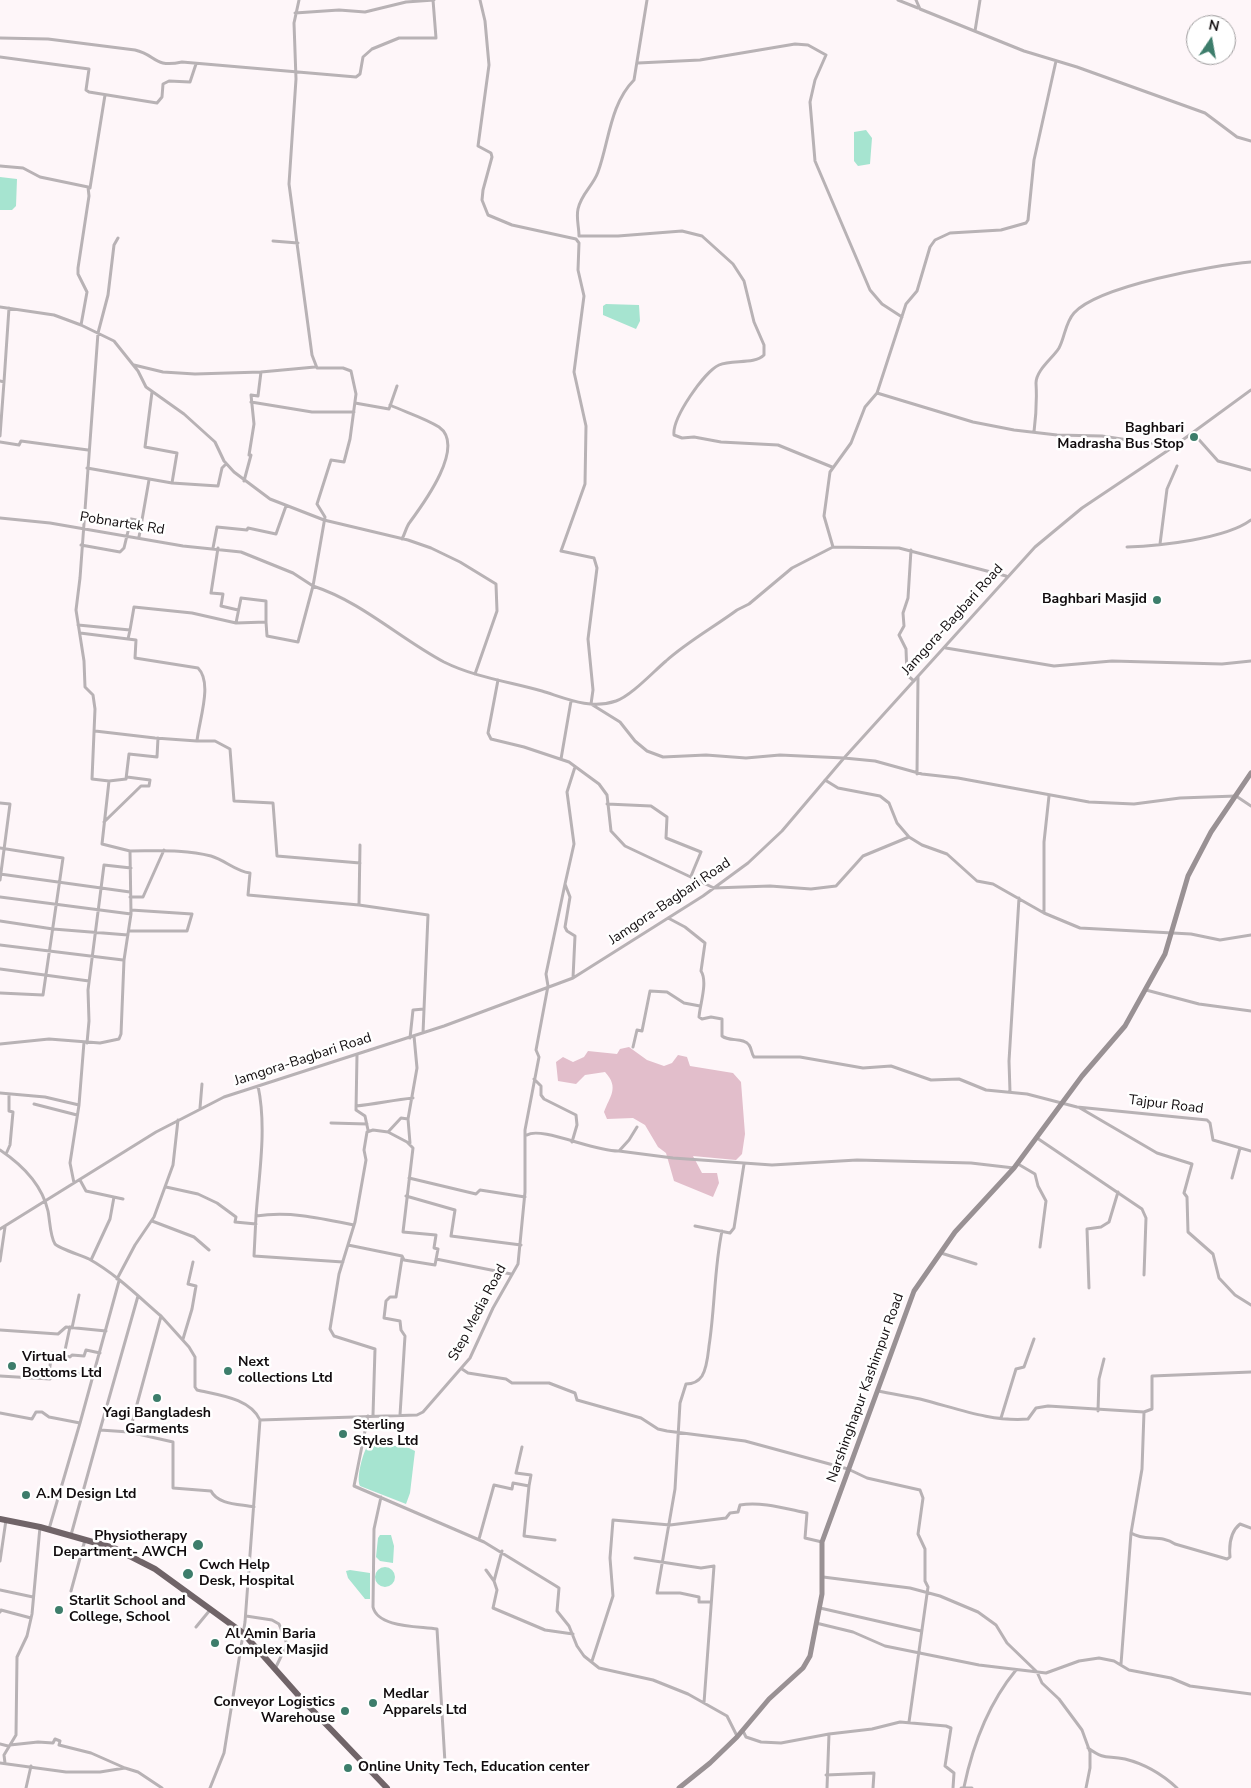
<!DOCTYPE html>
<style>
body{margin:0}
#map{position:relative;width:1251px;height:1788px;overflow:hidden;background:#fef6f9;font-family:"Nunito Sans",sans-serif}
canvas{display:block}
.north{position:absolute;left:1186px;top:15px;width:50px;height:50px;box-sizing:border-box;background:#fff;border:1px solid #a09e9f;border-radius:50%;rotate:12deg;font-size:14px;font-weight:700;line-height:20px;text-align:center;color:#110c0e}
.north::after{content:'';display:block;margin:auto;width:18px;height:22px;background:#3d7d6b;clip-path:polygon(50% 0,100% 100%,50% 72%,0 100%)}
</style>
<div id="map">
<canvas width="1251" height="1788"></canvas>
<div class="north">N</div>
</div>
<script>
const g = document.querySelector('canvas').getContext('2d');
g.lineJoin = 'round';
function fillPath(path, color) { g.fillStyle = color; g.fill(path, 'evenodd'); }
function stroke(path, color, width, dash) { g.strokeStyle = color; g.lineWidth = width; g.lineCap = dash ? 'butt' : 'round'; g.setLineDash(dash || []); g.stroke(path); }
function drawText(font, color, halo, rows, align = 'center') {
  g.font = font + ' "Nunito Sans",sans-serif'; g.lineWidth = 5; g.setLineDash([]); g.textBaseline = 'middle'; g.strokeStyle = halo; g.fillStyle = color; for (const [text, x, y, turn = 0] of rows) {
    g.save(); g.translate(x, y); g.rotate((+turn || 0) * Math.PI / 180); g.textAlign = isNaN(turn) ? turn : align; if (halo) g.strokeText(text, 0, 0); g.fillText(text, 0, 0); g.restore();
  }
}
fillPath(new Path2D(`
 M629,1047L647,1060L664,1066L672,1063L678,1055L687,1057L690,1066L733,1073L741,1082L745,1134L742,1154L736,1160L693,1156L702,1173H717L719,1183L713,1197L674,1181L666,1153L658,1147L645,1125L633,1118L607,1119L604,1112C609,1097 620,1088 605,1072L585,1075L576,1084L558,1081L556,1062L563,1057L573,1062L584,1057L588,1051L617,1054L620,1049Z`), '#e2becb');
fillPath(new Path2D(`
 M866,130L872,138L870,164L858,166L854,161V132Z
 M0,177L17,179L16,206L12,210H0Z
 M606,304L639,305L640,321L636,329L603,315V306Z
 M374,1443L409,1448L415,1451L410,1493L406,1504L360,1486C356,1478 363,1452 368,1445Z
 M380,1535H391L394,1546L393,1563L380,1561L376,1557L378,1538Z
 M375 1577a10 10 0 1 1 20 0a10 10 0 1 1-20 0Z
 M350,1570L370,1573V1599H365L348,1578L346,1571Z`), '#a6e4d0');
stroke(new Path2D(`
 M480,0L485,21L489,65L478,146L491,153L492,157L483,190L482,200L488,215L512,225L576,239L579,243L578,270L584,296L574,372L586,426L585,484L561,551L594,558L597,568L588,639L593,690L591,704L620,722L635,741L647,751L663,757L706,755L746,758L780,755L844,758L875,761L922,774L958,778L1089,802L1134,804L1180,798L1236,796L1251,806
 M898,0L918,8
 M916,0L920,9L1024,51L1077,67L1205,113L1237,137L1251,141
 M295,13L339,10L365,12L406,2L434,0
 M975,31L980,0
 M0,38L48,39L135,50C157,55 153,68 182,62L356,77L360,74L363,57L372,49L399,38H436L433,0
 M0,57L89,69L86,90L89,92L157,103L162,97L163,84L169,81L190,82L196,64
 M638,63L700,60L795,44L808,45L826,55L815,80L810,102L815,161L870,290L882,304L902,317
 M0,166L23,168L40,177L88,187L89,196L78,268V274L87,292L81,325
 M90,188L105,95
 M579,236H618L682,231L702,236L733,264L744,281L754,322L764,345V355C754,365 732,359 719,365C704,372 672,418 674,435L682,438L694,437L721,442L778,445L832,467
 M579,236C579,227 576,218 578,209C581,194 593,186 598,172C609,142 610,104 634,80L647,0
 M273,241L298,243
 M0,307L54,315L81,325L114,341L138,371L146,387L184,414L215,442L224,461L234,472L270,499L324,520L408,540L431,548L460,562L496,584L497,611L475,674
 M134,365L163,372L195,374L261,372L258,396L251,395L254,424L249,455H251L244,481
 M261,372L315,367
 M0,381L4,382L9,308
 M152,392L145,447L177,453L172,483L218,486L222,468L226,464
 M877,393L973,422L1014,430L1057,435L1102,436L1173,447
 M251,402L312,412H354
 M355,403L389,409L397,386
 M390,405C405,412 425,418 439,427C466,446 424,503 410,522C406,527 405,534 402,539
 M1034,432C1036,416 1037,400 1036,383C1036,370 1053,358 1059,348C1065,337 1065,323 1074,313C1098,286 1213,265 1251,262
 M1193,433L1218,461L1251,470
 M0,436L4,382
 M0,442L19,445L21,441L88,450
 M87,468L172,483
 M0,518L50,523L183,546L241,552L293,573L313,586L325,517L317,504L331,460L344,462L350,439L356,394L351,371L343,368H317L312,355L289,184L296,79L294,23L299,0
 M139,537L149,480
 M1160,544L1167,489L1177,466
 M81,545L120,552L124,548L131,519L142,521
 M833,547L824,516L830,472L851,443L865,407L877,393L906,304L917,291L930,247L935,240L950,233L1001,230L1026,223L1028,220L1034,160L1056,61
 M1127,547C1159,546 1226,539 1251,520
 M213,548L217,527L247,530L248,528L276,534L286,506
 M218,548L211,593L223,594L221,606L238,610
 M911,550L908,598L903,613L904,626L899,635L906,649L907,675L914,681
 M236,623L241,598L266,601V622
 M78,625L130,630L134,607L192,613L236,623L266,622L267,636L298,642L313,586C362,602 399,638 444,662C474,677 510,682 542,691C565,698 590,710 616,701C631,696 653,672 666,661C687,642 714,627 737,610L749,604L792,568L833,547L899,548L1006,576
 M80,633L128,639
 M946,648L1054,666L1112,661L1222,664L1251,661
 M498,680L488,733L491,739L524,747L569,762L599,784L607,795L611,831L625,846L714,888L770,886L811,889L836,886L863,856L909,837
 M95,731L155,738L197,741C199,720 213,683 198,668L135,658L136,640L128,639L130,630
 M197,741H215L230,749L234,801L273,803L277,856L360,863
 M561,759L571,701
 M917,774L918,677
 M825,780L838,788L880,796L889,803L897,823L909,837L922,845L947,854L977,881L993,884L1044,913L1080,928L1191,934L1220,940L1251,935
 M109,781L126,779L129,754L157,757L158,738
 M0,803L10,804L0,880
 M607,804L651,806L667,817L666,838L701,852L691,876
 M104,822L141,786H149L150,780L127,777
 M360,845L359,905L428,915L423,1033
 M0,848L63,858L43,995L0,993
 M130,851C157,851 185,849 211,856C225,860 235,871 250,873L248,895L359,905
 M0,874L130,892
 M0,897L131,914
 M130,897H143L164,850
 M1044,912V842L1049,796
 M670,919L685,927L705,943L701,971C708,982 700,1004 699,1017L702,1019L711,1017L722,1019V1036C729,1042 744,1037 749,1045C752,1049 751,1053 754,1057H800L863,1068L891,1066L931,1080L959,1079L986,1090L1027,1094L1077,1107L1207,1120L1210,1123L1213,1140L1251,1151
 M0,921L53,929L128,935
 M129,931H187L192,914L131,910
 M0,945L123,960
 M0,969L89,981
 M573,978L575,936L567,931L565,927L570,897L565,884L574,844L567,792L575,767
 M1146,990L1199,1004L1251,1011
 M410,1038L413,1010L424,1009
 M87,1043L89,1021L88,990L104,865L131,868
 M0,1044L49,1039L100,1043L119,1039L121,1034L124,960L131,914L130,851L102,844L109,781L92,779L95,709L93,695L85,687L84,661L76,610L80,578L98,333L108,295L114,245L118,238
 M633,1047L637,1030L642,1031L650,991L667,992L684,1003L700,1006
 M357,1055L356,1110L365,1116L368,1130
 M534,1079L541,1086V1095L544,1099L576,1115L577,1125L572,1142
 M258,1086C267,1128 259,1174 256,1216C290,1211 320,1218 354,1225
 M1010,1092L1009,1061L1019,898
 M0,1093L45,1097L79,1105
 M34,1104L77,1115
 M356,1106C376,1104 393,1100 413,1098
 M200,1108L202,1084
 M1080,1108L1157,1153L1192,1164L1184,1193L1187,1197L1188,1232L1213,1254L1219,1278L1235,1295L1251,1305
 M408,1119L410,1143
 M331,1123L367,1124
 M527,1135C541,1126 595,1152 619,1151L629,1140L637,1127
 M1037,1138L1142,1209L1146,1218L1144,1275
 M0,1150C21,1164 42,1185 48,1211C50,1221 50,1236 55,1244C58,1248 83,1256 89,1259C116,1274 139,1297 161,1316
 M619,1151L673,1158L772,1165L857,1160L971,1163L1014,1168
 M6,1154L10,1145L13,1112L9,1111V1094
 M1018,1164L1035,1174L1038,1186L1046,1201L1040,1247
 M409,1178L476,1194L480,1190L525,1197
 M1232,1178L1240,1148
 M80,1180L86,1191L123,1199
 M74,1183L70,1163L79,1105L84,1042
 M166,1187L198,1194L217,1203L236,1217L235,1222L256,1224
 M406,1196L455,1210L451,1236L521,1245
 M256,1216L254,1256L343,1262
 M152,1221L194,1237L209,1250
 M695,1226L730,1233L734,1228L744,1164
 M0,1229L156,1132L224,1097L444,1026L573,978L703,896L748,863L782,831L844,758L1035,547L1082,508L1173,447L1251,390
 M348,1245L402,1256L404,1260L435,1265L438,1249L434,1248L436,1235L403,1232L413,1148L407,1142L388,1132
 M941,1253L976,1264
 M436,1259L511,1274
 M91,1260L110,1219L114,1197
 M0,1261L5,1227
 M117,1279L135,1245L154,1217L173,1165L178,1120
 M1089,1288L1087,1229L1101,1227L1109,1222L1118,1192
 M72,1328L79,1295
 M0,1330L58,1334L66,1327L106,1331
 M183,1339L192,1309L196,1286L188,1284L193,1262
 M64,1355L70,1327
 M462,1369L468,1373L506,1379L512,1383H549L575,1393L577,1400L641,1418L658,1429L667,1431L745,1441L848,1469L867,1478L920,1490L923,1498L918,1534L925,1549V1581L928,1587L909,1722
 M0,1376L50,1379L53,1371L62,1370L94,1376
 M48,1379L52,1353L70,1357L72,1355L84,1356L86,1350L100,1353
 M878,1391C892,1394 906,1396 920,1399C956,1408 990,1422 1028,1419L1036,1408L1048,1406L1144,1412
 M1098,1411L1099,1379L1104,1359
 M0,1413L32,1419L36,1412H42L49,1417L80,1423L49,1529
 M373,1415L375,1349L334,1336L330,1329L339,1274L355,1222L366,1160L364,1150L367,1132L373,1130L388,1132L401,1118L408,1119L417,1068L414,1036
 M400,1415L405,1336L401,1330L400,1321L384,1318L386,1301L390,1297H396L402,1258
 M368,1416L354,1486L484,1542L556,1586L559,1588L557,1611L569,1626L577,1646L584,1656L599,1668L653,1680L688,1694L727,1716L737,1736
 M1001,1418L1016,1369L1024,1367L1034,1339
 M80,1423L119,1281
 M100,1430L138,1296
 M129,1432L173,1442V1488L211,1491C218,1505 240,1504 254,1507
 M522,1447L516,1473L531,1475L529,1486
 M381,1497L374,1529L373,1607C378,1628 419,1626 437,1629L445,1763
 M1131,1533C1145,1542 1161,1534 1175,1544L1227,1559L1230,1557C1229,1546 1230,1532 1240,1524L1251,1528
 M71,1535L100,1430L129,1432L130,1430L161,1316L189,1347L195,1357V1387L197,1390C218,1395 250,1398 260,1420
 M479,1539L494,1485L512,1489L513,1483L529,1486L524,1536L555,1540
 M502,1551L494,1581L497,1590L493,1608L545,1630L573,1634
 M635,1558L701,1568L714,1566L704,1703
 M0,1561L6,1520
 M486,1570L494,1581
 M823,1577L910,1588L940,1596L978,1612L996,1625L1007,1643L1037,1672L1042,1683L1059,1699L1082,1730L1090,1752V1768L1086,1788
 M0,1590L33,1597
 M71,1591L85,1540
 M711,1602H699V1597L680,1593H657L675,1489L680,1403L686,1384C693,1384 698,1382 702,1376C707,1368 708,1355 709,1346C715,1308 714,1269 722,1231
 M820,1608L921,1631
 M0,1612L1,1610L31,1618
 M246,1616L272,1620L279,1624L287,1644L275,1669
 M816,1623L853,1632L885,1646L979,1665L1046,1673L1079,1661L1099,1658L1114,1661L1129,1670L1171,1678L1190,1686L1251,1694
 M196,1627L210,1610
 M592,1661L613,1596L610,1558L613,1520L670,1525L726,1518L730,1513L738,1512L740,1505C761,1501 787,1509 807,1513L805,1538L822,1542
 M1121,1664L1131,1533L1142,1469L1144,1412L1152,1409V1376L1251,1372
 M743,1731L746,1737L761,1742L781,1743L829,1734L872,1729L900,1722L946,1726L951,1728L945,1766L954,1773L953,1788
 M0,1744L8,1746
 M10,1745L38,1742L53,1743L55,1739L60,1741L59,1745L91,1753L125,1768
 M1088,1748C1106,1761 1107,1755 1125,1759C1145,1764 1162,1774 1177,1788
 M0,1763L66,1772H100L125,1768L138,1772L162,1788
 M5,1763L4,1755L16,1735L17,1657L27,1636L32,1614L40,1527
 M826,1775L874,1773L873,1788
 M964,1787C973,1744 988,1704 1016,1670
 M26,1788L31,1766
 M210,1788L224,1753L245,1622L260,1420L417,1415L423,1412L470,1358L493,1308L518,1264L525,1192V1130L539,1057L536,1050L548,986L546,974L565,884
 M827,1788L829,1734
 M961,1788H972`), '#b8b2b5', 3);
stroke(new Path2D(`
 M679,1788L710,1763L737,1737L769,1699L803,1668L810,1656L822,1594V1542L914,1291L955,1232L1014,1168L1082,1076L1125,1026L1165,954L1188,876L1211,832L1251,773`), '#999194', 5);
stroke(new Path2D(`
 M0,1519L40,1527L114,1548L155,1569L243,1633L299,1696L387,1788`), '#706468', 6);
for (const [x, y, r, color] of [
 [1194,437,5,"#3d7d6b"],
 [1157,600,5,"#3d7d6b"],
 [12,1366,5,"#3d7d6b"],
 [228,1371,5,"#3d7d6b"],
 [157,1398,5,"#3d7d6b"],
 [343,1434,5,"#3d7d6b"],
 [26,1495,5,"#3d7d6b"],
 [198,1545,6,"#3d7d6b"],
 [188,1574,6,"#3d7d6b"],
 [59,1610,5,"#3d7d6b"],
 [215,1643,5,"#3d7d6b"],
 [373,1703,5,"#3d7d6b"],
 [345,1711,5,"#3d7d6b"],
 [348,1768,5,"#3d7d6b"]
]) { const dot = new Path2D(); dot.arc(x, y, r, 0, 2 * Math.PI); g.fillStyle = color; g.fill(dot); stroke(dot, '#fff', 2); }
drawText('bold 14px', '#110c0e', '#fff', [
 ["Baghbari",1184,429,"right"],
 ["Madrasha Bus Stop",1184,445,"right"],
 ["Baghbari Masjid",1147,600,"right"],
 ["Virtual",22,1358],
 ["Bottoms Ltd",22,1374],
 ["Next",238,1363],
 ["collections Ltd",238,1379],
 ["Yagi Bangladesh",157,1414,"center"],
 ["Garments",157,1430,"center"],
 ["Sterling",353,1426],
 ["Styles Ltd",353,1442],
 ["A.M Design Ltd",36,1495],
 ["Physiotherapy",187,1537,"right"],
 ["Department- AWCH",187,1553,"right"],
 ["Cwch Help",199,1566],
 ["Desk, Hospital",199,1582],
 ["Starlit School and",69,1602],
 ["College, School",69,1618],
 ["Al Amin Baria",225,1635],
 ["Complex Masjid",225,1651],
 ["Medlar",383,1695],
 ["Apparels Ltd",383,1711],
 ["Conveyor Logistics",335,1703,"right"],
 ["Warehouse",335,1719,"right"],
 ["Online Unity Tech, Education center",358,1768]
], 'left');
drawText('14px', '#110c0e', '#fff', [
 ["Pobnartek Rd",122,524,9],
 ["Jamgora-Bagbari Road",953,620,-48],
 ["Jamgora-Bagbari Road",670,902,-34],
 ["Jamgora-Bagbari Road",303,1060,-18],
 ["Tajpur Road",1166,1105,7],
 ["Step Media Road",478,1313,-62],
 ["Narshinghapur Kashimpur Road",866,1388,-70]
]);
</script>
